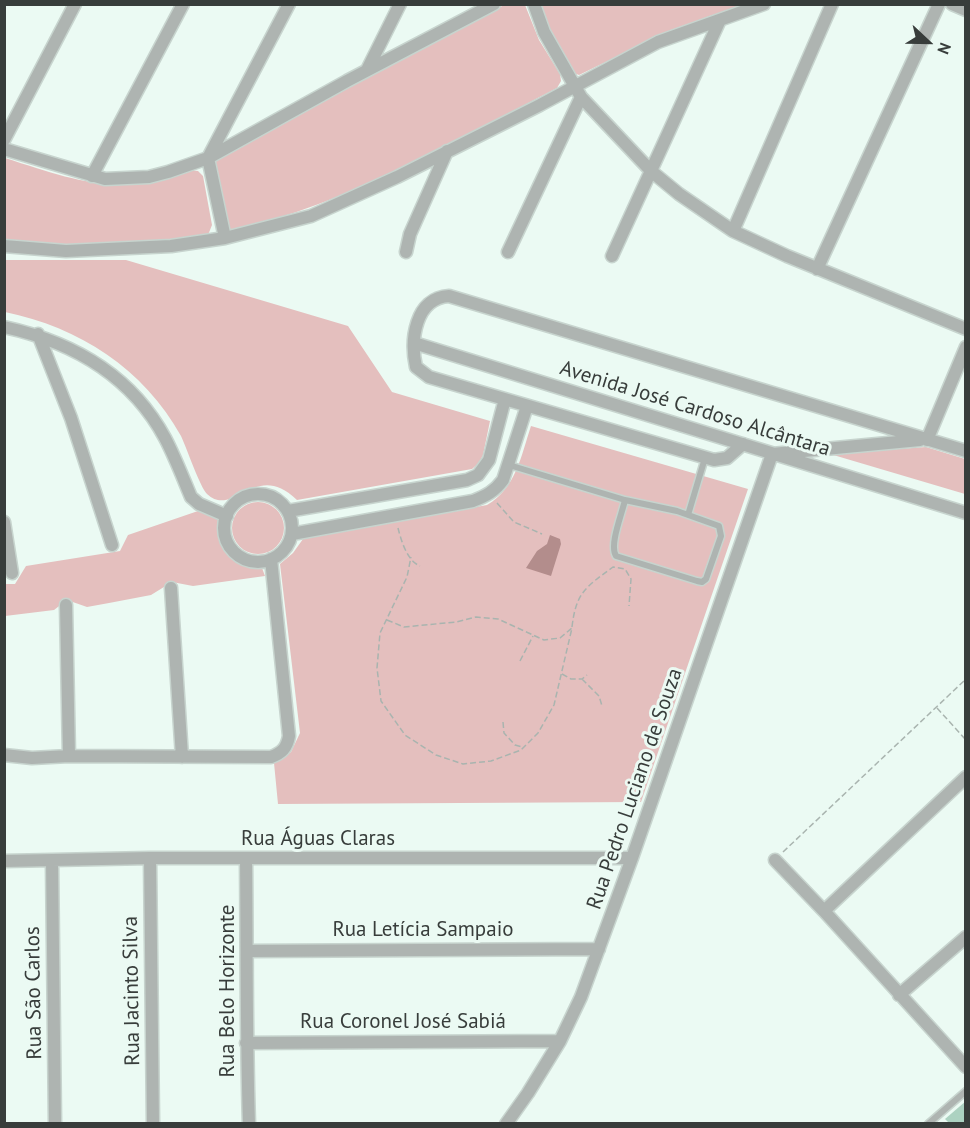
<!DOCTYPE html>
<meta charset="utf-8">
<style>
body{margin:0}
#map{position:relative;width:970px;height:1128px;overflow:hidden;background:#ebfaf3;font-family:"PT Sans",sans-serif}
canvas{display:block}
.frame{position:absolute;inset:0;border:6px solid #383d3b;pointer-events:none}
.north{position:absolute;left:898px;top:12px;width:60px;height:60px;-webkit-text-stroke:4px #ebfaf3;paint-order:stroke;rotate:112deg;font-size:16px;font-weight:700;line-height:24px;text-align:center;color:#383d3b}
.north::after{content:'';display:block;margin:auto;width:21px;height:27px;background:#383d3b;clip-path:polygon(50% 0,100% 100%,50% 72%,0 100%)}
</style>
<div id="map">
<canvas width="970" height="1128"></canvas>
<div class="frame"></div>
<div class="north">N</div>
</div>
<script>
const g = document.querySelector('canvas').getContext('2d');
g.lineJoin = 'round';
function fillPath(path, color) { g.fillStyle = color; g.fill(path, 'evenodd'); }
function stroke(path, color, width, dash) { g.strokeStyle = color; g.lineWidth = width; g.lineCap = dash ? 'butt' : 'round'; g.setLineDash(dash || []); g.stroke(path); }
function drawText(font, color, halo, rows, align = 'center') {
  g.font = font + ' "PT Sans",sans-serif'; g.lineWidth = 6; g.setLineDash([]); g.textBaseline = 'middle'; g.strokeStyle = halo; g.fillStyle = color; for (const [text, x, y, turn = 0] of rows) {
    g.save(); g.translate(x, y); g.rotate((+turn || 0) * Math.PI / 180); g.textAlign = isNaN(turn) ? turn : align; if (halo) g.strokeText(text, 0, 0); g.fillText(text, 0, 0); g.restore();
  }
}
fillPath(new Path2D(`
 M504,5H525L539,40L560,74L561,81L557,88C452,143 349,204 232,230L229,229L214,163L219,155Z
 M538,5H741L671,30L579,75L574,73L553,40Z
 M5,158C74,180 118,198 190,170L198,171L203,176L212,225L208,235L179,241L69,246L5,241Z
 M5,260H126L348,326L392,392L490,421L483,455L479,463L472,469L297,500C255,459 234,519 207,494C200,487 187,449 181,436C144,369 79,327 5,312Z
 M531,426L748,489L641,802L278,804L274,763L291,752L300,733L280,564L293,553L303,539L487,505C516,488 521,456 531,426Z
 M926,447L965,459V494L830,454Z
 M232 528a26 26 0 1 1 52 0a26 26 0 1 1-52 0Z
 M198,511L219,520C219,547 235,565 262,568L265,576L193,586L172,582L151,595L109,603L87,607L67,600L54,610L5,616V584H15L26,566L120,551L128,535Z`), '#e4bfbe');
fillPath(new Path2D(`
 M550,535L560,539L561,544L551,576L526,568L537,551L547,544Z`), '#b38d8c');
fillPath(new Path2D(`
 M966,1101V1124H950L945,1119Z`), '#acd2c1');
const lane = new Path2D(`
 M509,465L625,500L677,511L719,526L721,536L706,579L702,582L697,581L616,556C609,545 622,514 625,500
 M688,515L705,458
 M928,1124L966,1091`);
const street = new Path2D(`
 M534,4L544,32L581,97L651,171L679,194L733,231L787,256L966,329
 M952,4L966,10
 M367,70L400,4
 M4,140L75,4
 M4,149L105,179L149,177L168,172L208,158L347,81L494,4
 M92,176L183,4
 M733,231L832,4
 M225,238L208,158L289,4
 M4,246L66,251L171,246L225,238L311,216L397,177L540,105L658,42L764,4
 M406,252L410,234L447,151
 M508,252L581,97
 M612,256L720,20
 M817,269L939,4
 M4,327C73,342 131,375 165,438C175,457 183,478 191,497L199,504L227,516
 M38,334L71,418L112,545
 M414,343L966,513
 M927,440L966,347
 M743,444L727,458L714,460L429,377L416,367C410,340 415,298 449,296L966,451
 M224 528a34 34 0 1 1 68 0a34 34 0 1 1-68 0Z
 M288,511L467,480L478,475L489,460L505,399
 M4,522L12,573
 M292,534L473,501C486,496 495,491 503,480L527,406
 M171,588L182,757
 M66,605L69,756
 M4,755L32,758L69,756L271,757C282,753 287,748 289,736L271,559
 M150,858L153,1124
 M246,859C247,947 246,1035 249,1124
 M775,860L824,911L966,1067
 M4,861L150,858H632
 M52,861L55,1124
 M824,911L966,777
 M248,951L599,949
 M899,995L966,937
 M246,1043L560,1041
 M506,1124L528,1093L560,1041L581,997L632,858L772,454L920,440`);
stroke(lane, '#c7d4ce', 9);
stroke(street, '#c7d4ce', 15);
stroke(new Path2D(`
 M497,503L514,522L542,534
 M398,528C401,540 407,561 420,566
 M387,620L404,627L456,622L476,617L498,619L544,640L560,638L572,628L554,705L538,733L521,750L491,761L463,764L436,755L405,735L381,701L377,668L380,633L407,577L411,557
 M572,627C576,592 586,587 613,567L625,569L631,579L629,606
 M520,661L533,636
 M562,674L571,679H582L587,675
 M582,679L599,696L602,706
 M937,708L966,740
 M503,722L504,733L515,745L522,747
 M783,852L966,679`), '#a9b4af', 1.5, [6, 3]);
stroke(lane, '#aeb4b1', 6);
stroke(street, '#aeb4b1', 12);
drawText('21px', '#383d3b', '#ebfaf3', [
 ["Avenida José Cardoso Alcântara",695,409,17],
 ["Rua Pedro Luciano de Souza",635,789,-71],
 ["Rua Águas Claras",318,839],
 ["Rua Letícia Sampaio",423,930],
 ["Rua Jacinto Silva",132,991,-91],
 ["Rua Belo Horizonte",228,991,-90],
 ["Rua São Carlos",34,993,-91],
 ["Rua Coronel José Sabiá",403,1022]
]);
</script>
